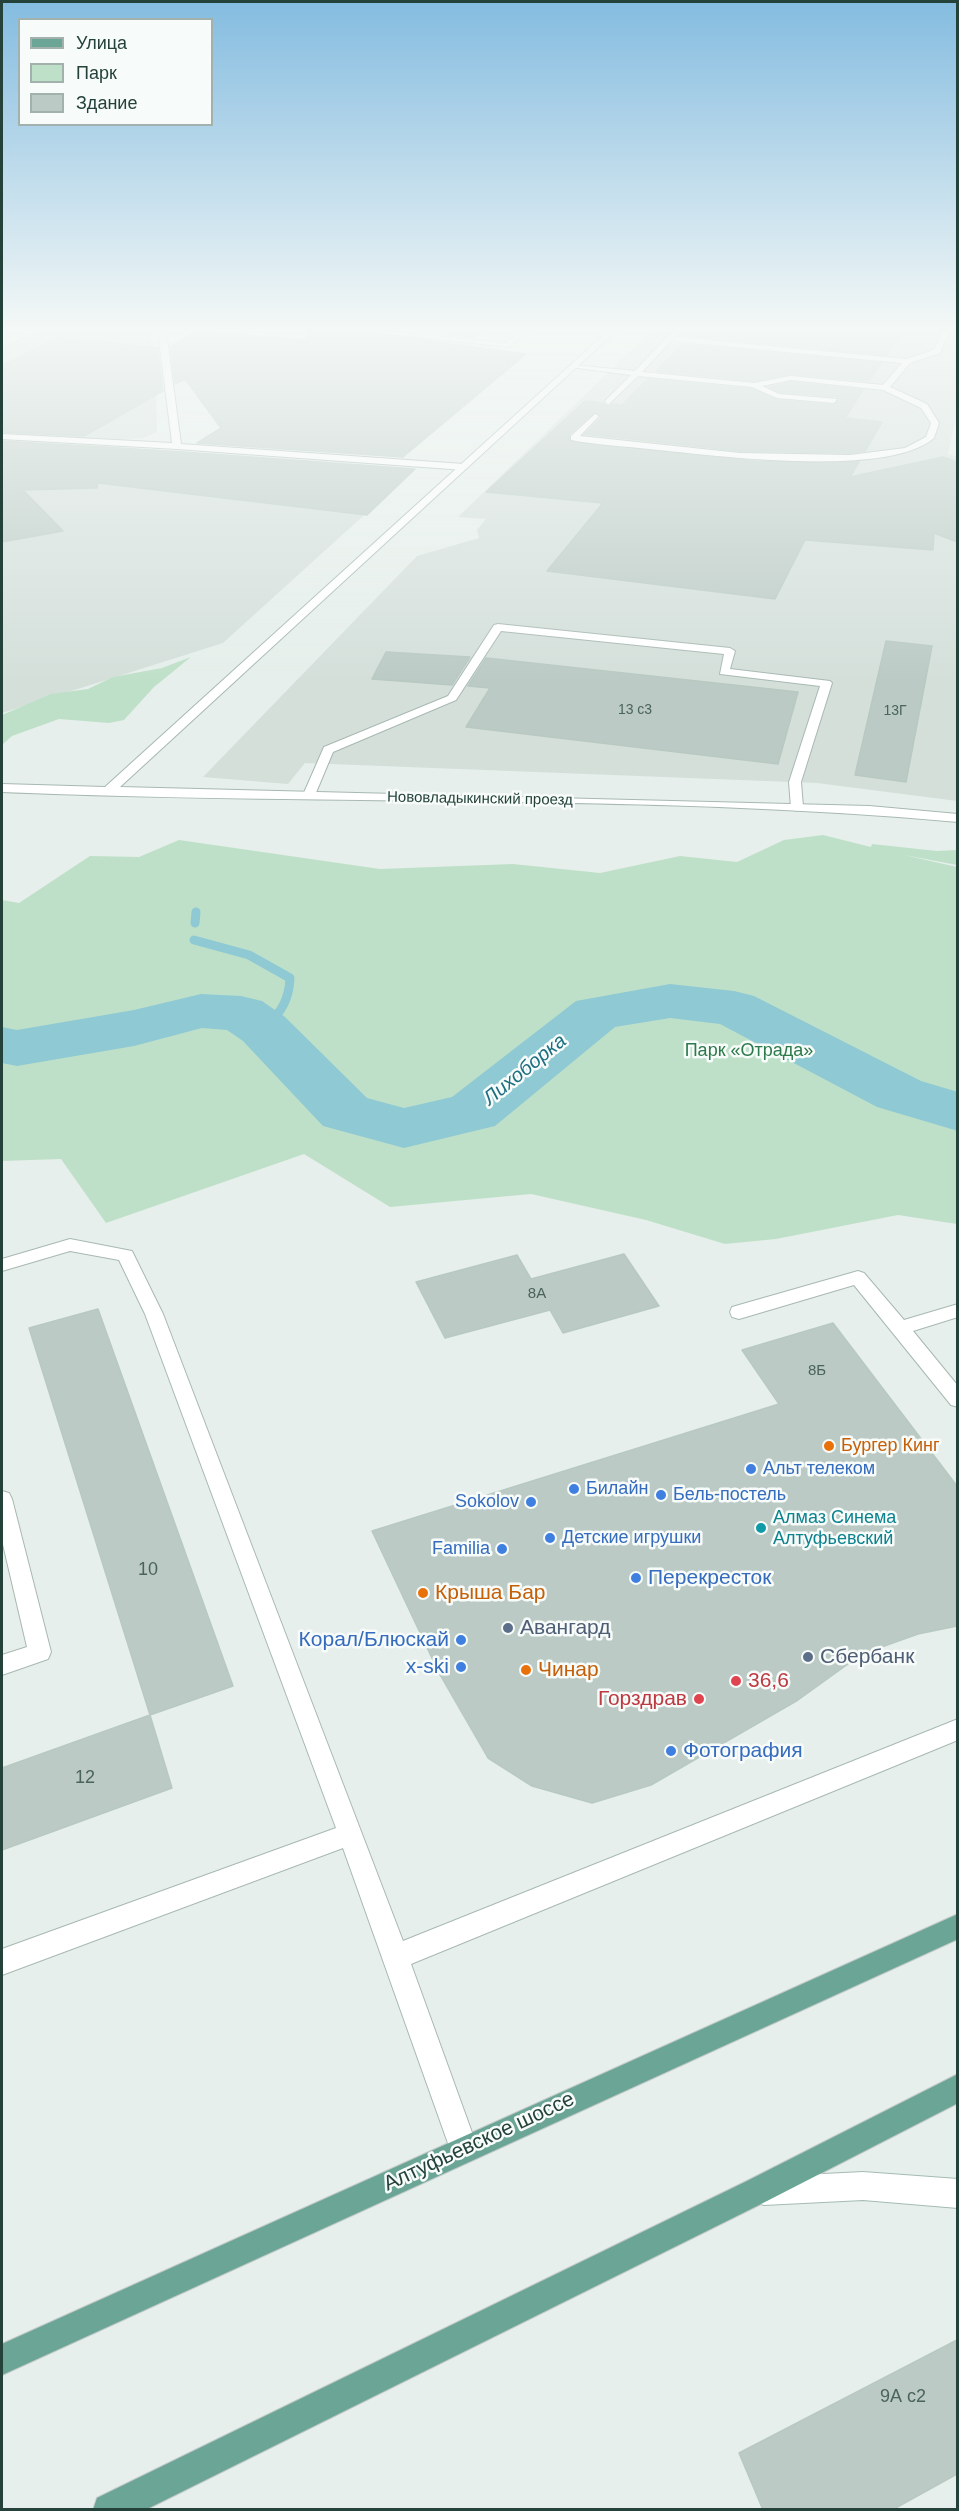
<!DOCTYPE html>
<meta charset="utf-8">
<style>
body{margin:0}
#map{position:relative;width:959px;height:2511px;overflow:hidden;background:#e6efeb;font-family:Helvetica,sans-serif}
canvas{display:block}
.frame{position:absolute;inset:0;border:3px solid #24423a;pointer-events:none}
.legend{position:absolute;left:18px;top:18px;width:195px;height:108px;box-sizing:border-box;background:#f7fbf9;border:2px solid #a3b1ad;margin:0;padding:8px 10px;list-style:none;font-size:18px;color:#24423a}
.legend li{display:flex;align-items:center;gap:12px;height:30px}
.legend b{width:30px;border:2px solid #a3b1ad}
</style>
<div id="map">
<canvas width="959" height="2511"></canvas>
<div class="frame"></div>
<ul class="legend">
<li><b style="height:8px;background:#6aa596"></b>Улица</li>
<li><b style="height:16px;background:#bfe0c8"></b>Парк</li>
<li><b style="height:16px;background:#bbcac4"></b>Здание</li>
</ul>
</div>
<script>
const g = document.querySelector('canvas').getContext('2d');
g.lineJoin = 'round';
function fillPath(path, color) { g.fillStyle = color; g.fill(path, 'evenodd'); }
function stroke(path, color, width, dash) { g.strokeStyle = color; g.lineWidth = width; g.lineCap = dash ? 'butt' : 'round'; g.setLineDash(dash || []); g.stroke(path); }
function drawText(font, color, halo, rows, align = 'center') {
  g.font = font + ' Helvetica,sans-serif'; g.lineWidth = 5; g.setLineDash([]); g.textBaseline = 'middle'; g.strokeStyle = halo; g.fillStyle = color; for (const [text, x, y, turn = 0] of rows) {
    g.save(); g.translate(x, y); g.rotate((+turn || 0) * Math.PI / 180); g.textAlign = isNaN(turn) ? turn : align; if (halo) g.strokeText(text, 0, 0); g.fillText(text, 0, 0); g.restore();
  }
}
fillPath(new Path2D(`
 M35,331H150L156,370L157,432L143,438L118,440L2,434V347Z
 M651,331H957V414L948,454L958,457L957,801L817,783L305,763L288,784L203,777L417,556L479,538L477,530L486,519L458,517Z
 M2,442L109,446L415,469L223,643L2,713Z`), '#d4dfda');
fillPath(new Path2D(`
 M191,657L154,687L124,720L109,723L59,719L12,736L2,745V715L51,694L88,689L113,677L162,668Z
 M823,835L871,847L872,844L937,851L957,850V865L904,855L957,867V1224L898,1215L776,1239L725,1244L646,1220L531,1194L390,1207L304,1154L106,1223L61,1159L2,1161V900L19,903L90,856L139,857L179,840L380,869L513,864L600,873L680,856L737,862L784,840Z`), '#bfe0c8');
stroke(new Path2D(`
 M195,923L196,912
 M194,940L249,955L290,978C289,999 282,1011 267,1026`), '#8ec9d4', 9);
stroke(new Path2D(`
 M264,1029L269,1024`), '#8ec9d4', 11);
fillPath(new Path2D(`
 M670,984L734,991L754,996L921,1081L958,1092V1131L877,1107L720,1024L670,1018L615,1027L495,1126L404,1148L323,1126L243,1041L227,1030L202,1028L134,1046L17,1066L2,1063V1027L17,1030L134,1010L201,994L241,996L262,1001L285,1017L367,1098L404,1108L452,1097L576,1001Z`), '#8ec9d4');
const building = new Path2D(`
 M196,331L307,340V331H356L526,354L403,457L197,443L221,428L185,379L175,384L170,347Z
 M415,331H482L474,337Z
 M695,331H903L887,355L690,336Z
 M58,337L158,348L163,391L84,436L2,432V366Z
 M683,344L881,363L869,381L791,374L754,381L656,371Z
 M648,379L751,389L777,400L834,405L839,397L780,392L769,387L791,382L863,390L845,418L882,422L865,451L850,453L740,451L585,434L601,418L600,414L595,412L569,434V441L754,461L859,462L850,477L943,457L957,462V542L934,533L933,550L805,540L775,599L547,571L603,503L486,492L585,401L603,403L608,407L613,404L622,405Z
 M2,441L183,452L415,469L367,515L98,483L97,488L23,490L63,531L2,542Z
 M886,641L932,646L906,782L855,775Z
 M386,652L470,657L452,685L372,679Z
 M486,658L495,659L798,692L778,764L466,727L490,688L468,686Z
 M624,1254L659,1306L563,1333L550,1310L445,1338L416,1282L517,1255L531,1279Z
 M98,1309L233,1686L150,1715L29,1328Z
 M833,1323L957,1486V1626L918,1634L862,1654L798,1700L651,1785L592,1803L532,1786L488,1758L439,1673L372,1531L779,1404L742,1350Z
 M150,1715L172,1788L2,1850V1768Z
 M957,2340V2474L892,2510H763L739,2453Z`);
fillPath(building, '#bbcac4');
stroke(building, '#b8c9c2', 1.5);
const service = new Path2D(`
 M158,331H166L181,444L464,464L468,467L464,470L177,449L2,439V434L172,443Z
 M358,331H388L506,343L520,331H528L508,347Z
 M673,331H680L675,337L906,359L934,350L942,331H949L940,353L910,363L890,387L927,404L939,423L934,438C886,479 712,455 649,449C623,446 596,445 571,440V436L595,414L599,416L580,436L740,453L850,455L905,448L926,437L931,423L921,408L883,390L791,380L762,386L779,394L837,399L834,403L777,398L752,387L638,376L608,405L605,401L631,375L570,367L574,365L635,371ZM671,341L902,363L883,385L791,376L754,383L642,372Z
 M498,624L730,648L735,651L730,669L830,681L832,683L801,782L803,807L797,811L791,807L789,782L820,686L720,674L724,654L501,631L456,700L333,752L315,795L313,798H305L303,795L324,747L448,696L494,625Z
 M70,1239L132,1251L163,1314L403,1941L958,1719V1740L411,1964L478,2149L474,2159L464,2163L454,2159L450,2149L343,1848L2,1975V1949L336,1828L145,1314L119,1260L70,1251L2,1271V1259Z
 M858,1271L864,1273L904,1320L958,1304V1317L913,1331L958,1386V1407L951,1405L854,1285L739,1319L732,1317L730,1312L732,1307Z
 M2,1491L9,1493L12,1499L51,1652L48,1659L2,1675V1655L27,1647L2,1540Z`);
const minor = new Path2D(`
 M608,331H616L120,787L869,806L958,814V822C640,793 320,806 2,792V784L105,787Z`);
const secondary = new Path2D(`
 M863,2172L958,2179V2208L863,2200L764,2205L754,2201L750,2191L754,2181L764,2177Z`);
const primary = new Path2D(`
 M958,1914V1939L2,2375V2344Z
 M958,2074V2103L767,2201L145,2510H93L97,2498L747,2181Z`);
stroke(service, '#a8b8b2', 2);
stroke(minor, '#a8b8b2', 2);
stroke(secondary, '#a4bbb3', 2);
stroke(primary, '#c2cac8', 2);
fillPath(service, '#fff');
fillPath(minor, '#fff');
fillPath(secondary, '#fff');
fillPath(primary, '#6aa596');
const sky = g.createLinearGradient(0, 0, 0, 683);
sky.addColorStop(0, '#84bce0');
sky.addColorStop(0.48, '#f4f8f6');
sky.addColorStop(1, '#f4f8f600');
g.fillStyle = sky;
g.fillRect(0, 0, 959, 683);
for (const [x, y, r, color] of [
 [829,1446,6,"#e8710a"],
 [751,1469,6,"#3f7fe0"],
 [574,1489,6,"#3f7fe0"],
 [661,1495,6,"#3f7fe0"],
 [531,1502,6,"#3f7fe0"],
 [761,1528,6,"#0f9aa8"],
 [550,1538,6,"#3f7fe0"],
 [502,1549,6,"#3f7fe0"],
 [636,1578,6,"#3f7fe0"],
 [423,1593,6,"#e8710a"],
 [508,1628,6,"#5c6f8a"],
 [461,1640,6,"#3f7fe0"],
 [808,1657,6,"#5c6f8a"],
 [461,1667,6,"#3f7fe0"],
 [526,1670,6,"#e8710a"],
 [736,1681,6,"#e0444e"],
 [699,1699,6,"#e0444e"],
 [671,1751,6,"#3f7fe0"]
]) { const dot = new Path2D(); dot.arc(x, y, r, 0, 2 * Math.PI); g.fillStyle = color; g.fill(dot); stroke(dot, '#f7fbf9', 2); }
drawText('14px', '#4a645c', null, [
 ["13 с3",635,710],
 ["13Г",895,711]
]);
drawText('15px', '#24423a', '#f7fbf9', [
 ["Нововладыкинский проезд",480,799,1]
]);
drawText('15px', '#4a645c', null, [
 ["8А",537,1294],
 ["8Б",817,1371]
]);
drawText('18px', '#2d7a4b', '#f7fbf9', [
 ["Парк «Отрада»",749,1051]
]);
drawText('18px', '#c56008', '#f7fbf9', [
 ["Бургер Кинг",841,1446]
], 'left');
drawText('18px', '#366cbe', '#f7fbf9', [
 ["Альт телеком",763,1469],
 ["Билайн",586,1489],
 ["Бель-постель",673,1495],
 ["Sokolov",519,1502,"right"],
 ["Детские игрушки",562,1538],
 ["Familia",490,1549,"right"]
], 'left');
drawText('18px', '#0d838f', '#f7fbf9', [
 ["Алмаз Синема",773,1518],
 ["Алтуфьевский",773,1539]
], 'left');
drawText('18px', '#4a645c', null, [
 ["10",148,1570],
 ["12",85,1778],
 ["9А с2",903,2397]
]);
drawText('italic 20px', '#1c6f80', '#f7fbf9', [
 ["Лихоборка",525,1070,-39]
]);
drawText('21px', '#366cbe', '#f7fbf9', [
 ["Перекресток",648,1578],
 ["Корал/Блюскай",449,1640,"right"],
 ["x-ski",449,1667,"right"],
 ["Фотография",683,1751]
], 'left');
drawText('21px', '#c56008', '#f7fbf9', [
 ["Крыша Бар",435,1593],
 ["Чинар",538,1670]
], 'left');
drawText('21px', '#4e5e75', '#f7fbf9', [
 ["Авангард",520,1628],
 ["Сбербанк",820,1657]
], 'left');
drawText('21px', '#be3a42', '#f7fbf9', [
 ["36,6",748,1681],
 ["Горздрав",687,1699,"right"]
], 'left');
drawText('21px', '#24423a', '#f7fbf9', [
 ["Алтуфьевское шоссе",479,2142,-25]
]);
</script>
